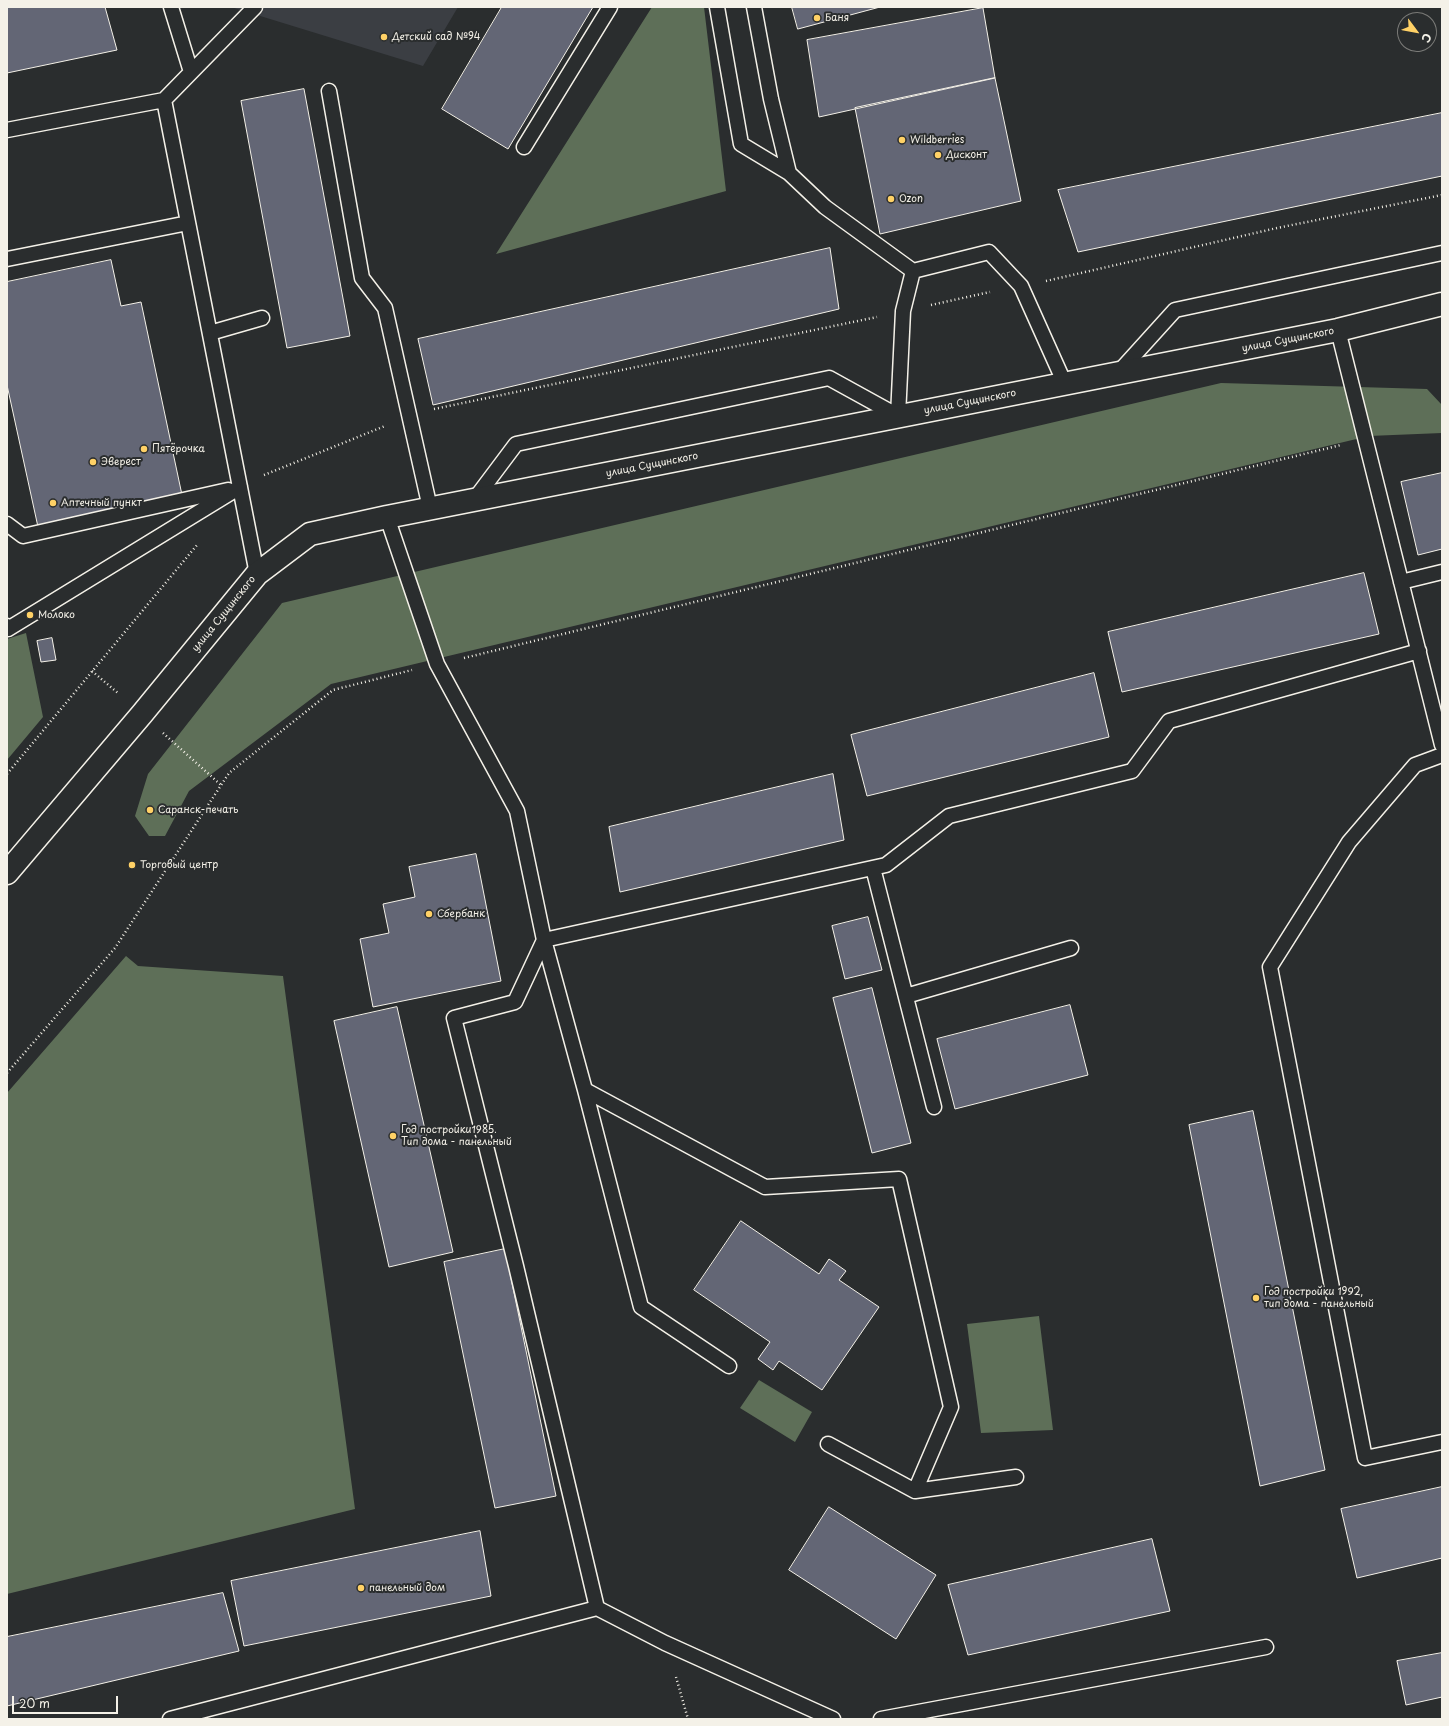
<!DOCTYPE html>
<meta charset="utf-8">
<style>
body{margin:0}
#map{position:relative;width:1449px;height:1726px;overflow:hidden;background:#2a2d2e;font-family:"Playpen Sans",sans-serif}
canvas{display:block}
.frame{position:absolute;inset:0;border:8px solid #f4f1e8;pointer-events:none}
.north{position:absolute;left:1397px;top:12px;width:40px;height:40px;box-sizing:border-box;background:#2a2d2e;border:1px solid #7b7b78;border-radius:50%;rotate:122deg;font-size:11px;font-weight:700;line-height:16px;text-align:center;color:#f4f1e8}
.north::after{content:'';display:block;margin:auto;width:14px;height:18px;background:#ffd166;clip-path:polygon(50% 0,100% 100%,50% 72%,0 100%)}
.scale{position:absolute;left:12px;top:1696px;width:106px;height:18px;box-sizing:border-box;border:2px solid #f4f1e8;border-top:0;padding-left:5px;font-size:12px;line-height:14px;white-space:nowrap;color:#f4f1e8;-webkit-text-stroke:3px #2a2d2e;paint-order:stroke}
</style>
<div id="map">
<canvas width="1449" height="1726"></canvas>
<div class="frame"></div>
<div class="north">С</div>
<div class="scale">20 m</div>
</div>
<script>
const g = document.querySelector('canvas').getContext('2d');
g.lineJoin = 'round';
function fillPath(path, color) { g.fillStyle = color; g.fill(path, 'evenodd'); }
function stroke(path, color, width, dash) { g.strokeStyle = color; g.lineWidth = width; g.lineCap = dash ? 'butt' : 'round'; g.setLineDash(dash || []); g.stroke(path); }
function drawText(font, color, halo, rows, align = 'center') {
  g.font = font + ' "Playpen Sans",sans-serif'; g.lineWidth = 4; g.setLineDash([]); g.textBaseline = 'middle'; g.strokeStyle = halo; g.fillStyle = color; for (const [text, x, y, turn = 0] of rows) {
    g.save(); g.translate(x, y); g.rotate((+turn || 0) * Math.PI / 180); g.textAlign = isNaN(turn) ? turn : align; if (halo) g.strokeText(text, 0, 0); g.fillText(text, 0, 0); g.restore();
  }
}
fillPath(new Path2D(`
 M231,7H458L423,66Z`), '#3b3e43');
fillPath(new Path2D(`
 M652,7H704L726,191L496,254Z
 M1221,383L1427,389L1442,405V433L1369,436L331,684L189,791L165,836H149L135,816L148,774L282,603Z
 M26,633L43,717L7,760V639Z
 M126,956L138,966L283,976L355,1509L7,1594V1093Z
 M1039,1316L1053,1430L981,1433L967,1324Z
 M759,1380L812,1412L795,1442L740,1408Z`), '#5e6f58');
const building = new Path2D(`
 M7,7H105L117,50L7,73Z
 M502,7H593L508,149L442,109Z
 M792,7H880L798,29Z
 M983,8L995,78L819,117L807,40Z
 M995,78L1021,201L880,234L855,108Z
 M304,89L350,336L287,348L241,101Z
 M1442,113V176L1078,252L1058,190Z
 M830,248L839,309L433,405L418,339Z
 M111,260L121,306L141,302L182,495L38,527L7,385V282Z
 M1442,473V549L1418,555L1401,482Z
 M1364,573L1379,634L1122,692L1108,632Z
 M52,638L56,660L41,662L37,641Z
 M1094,673L1109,737L867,796L851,735Z
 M833,774L844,840L620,892L609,827Z
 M476,854L501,981L373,1007L360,939L389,933L383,904L415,897L409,867Z
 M868,917L882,970L845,979L832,926Z
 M872,988L911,1143L872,1153L833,998Z
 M1070,1005L1088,1075L955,1109L937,1039Z
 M397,1007L453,1252L389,1267L334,1021Z
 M1253,1111L1325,1470L1260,1486L1189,1125Z
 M741,1221L819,1274L829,1259L846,1271L839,1280L879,1307L822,1390L779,1361L773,1370L758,1359L770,1342L694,1290Z
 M505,1249L556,1496L495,1508L444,1262Z
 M1442,1487V1558L1357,1578L1341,1509Z
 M829,1507L936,1575L896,1639L789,1570Z
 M480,1531L491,1596L244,1646L231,1581Z
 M1152,1539L1170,1611L968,1655L948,1585Z
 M223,1593L239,1651L7,1706V1637Z
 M1442,1653V1697L1406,1705L1397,1661Z`);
fillPath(building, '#636675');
stroke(building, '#f4f1e8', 1);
const lane = new Path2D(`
 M171,7L191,72
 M255,7L164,100L257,574
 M717,7L741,144L789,173
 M754,7L771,99L789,173L825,207L913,271
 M329,91L362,278L385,308L430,508
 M7,130L164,100
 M524,147L610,7
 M7,259L188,223
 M1338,330L1442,745
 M210,333L262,318
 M1118,373L1175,310L1442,253
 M474,500L516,444L829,378L898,416L903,311L913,271L989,252L1021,286L1065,384
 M387,517L437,664L517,811L544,940L585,1090L641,1307L729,1366
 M7,524L23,536L228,490
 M1401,582L1442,572
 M7,626L8,629L240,487
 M1442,755L1415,765L1349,842L1270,967L1365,1458L1442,1442
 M873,868L934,1107
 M906,996L1071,948
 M585,1090L765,1187L899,1179L951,1407L915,1491L1016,1477
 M828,1444L915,1491
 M170,1719L597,1608
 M833,1719L665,1643L597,1608L516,1266L454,1018L515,1002L544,940L886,865L949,816L1132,771L1169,721L1419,651
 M881,1719L1266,1647`);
const secondary = new Path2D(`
 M7,873L142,714L257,574L310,534L387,517L1338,330L1442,304`);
stroke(lane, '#f4f1e8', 17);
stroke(secondary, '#f4f1e8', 25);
stroke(new Path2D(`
 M1046,281L1277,228L1442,195
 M931,305L990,292
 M434,409L877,317
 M264,475L385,426
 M464,658L1341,445
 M92,671L119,694
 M163,733L221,785
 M7,774L197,545
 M7,1073L115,948L229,773L333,690L412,670
 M676,1677L688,1719`), '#f4f1e8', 2.5, [1, 3]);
stroke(lane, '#2a2d2e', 14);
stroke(secondary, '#2a2d2e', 22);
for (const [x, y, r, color] of [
 [817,18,4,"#ffd166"],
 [384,37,4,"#ffd166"],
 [902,140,4,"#ffd166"],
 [938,155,4,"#ffd166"],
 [891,199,4,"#ffd166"],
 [144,449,4,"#ffd166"],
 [93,462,4,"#ffd166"],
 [53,503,4,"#ffd166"],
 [30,615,4,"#ffd166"],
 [150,810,4,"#ffd166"],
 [132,865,4,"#ffd166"],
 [429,914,4,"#ffd166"],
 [393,1136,4,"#ffd166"],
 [1256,1298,4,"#ffd166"],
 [361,1588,4,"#ffd166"]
]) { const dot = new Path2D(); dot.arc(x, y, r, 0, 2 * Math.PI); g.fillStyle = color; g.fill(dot); stroke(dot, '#2a2d2e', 1.5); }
drawText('10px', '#f4f1e8', '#2a2d2e', [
 ["Баня",825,18],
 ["Детский сад №94",392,37],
 ["Wildberries",910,140],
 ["Дисконт",946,155],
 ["Ozon",899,199],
 ["Пятёрочка",152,449],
 ["Эверест",101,462],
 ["Аптечный пункт",61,503],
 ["Молоко",38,615],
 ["Саранск-печать",158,810],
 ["Торговый центр",140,865],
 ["Сбербанк",437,914],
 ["Год постройки1985.",401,1130],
 ["Тип дома - панельный",401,1142],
 ["Год постройки 1992,",1264,1292],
 ["тип дома - панельный",1264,1304],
 ["панельный дом",369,1588]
], 'left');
drawText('10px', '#f4f1e8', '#2a2d2e', [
 ["улица Сущинского",1288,340,-11],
 ["улица Сущинского",970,402,-11],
 ["улица Сущинского",652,465,-11],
 ["улица Сущинского",224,614,-51]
]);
</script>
